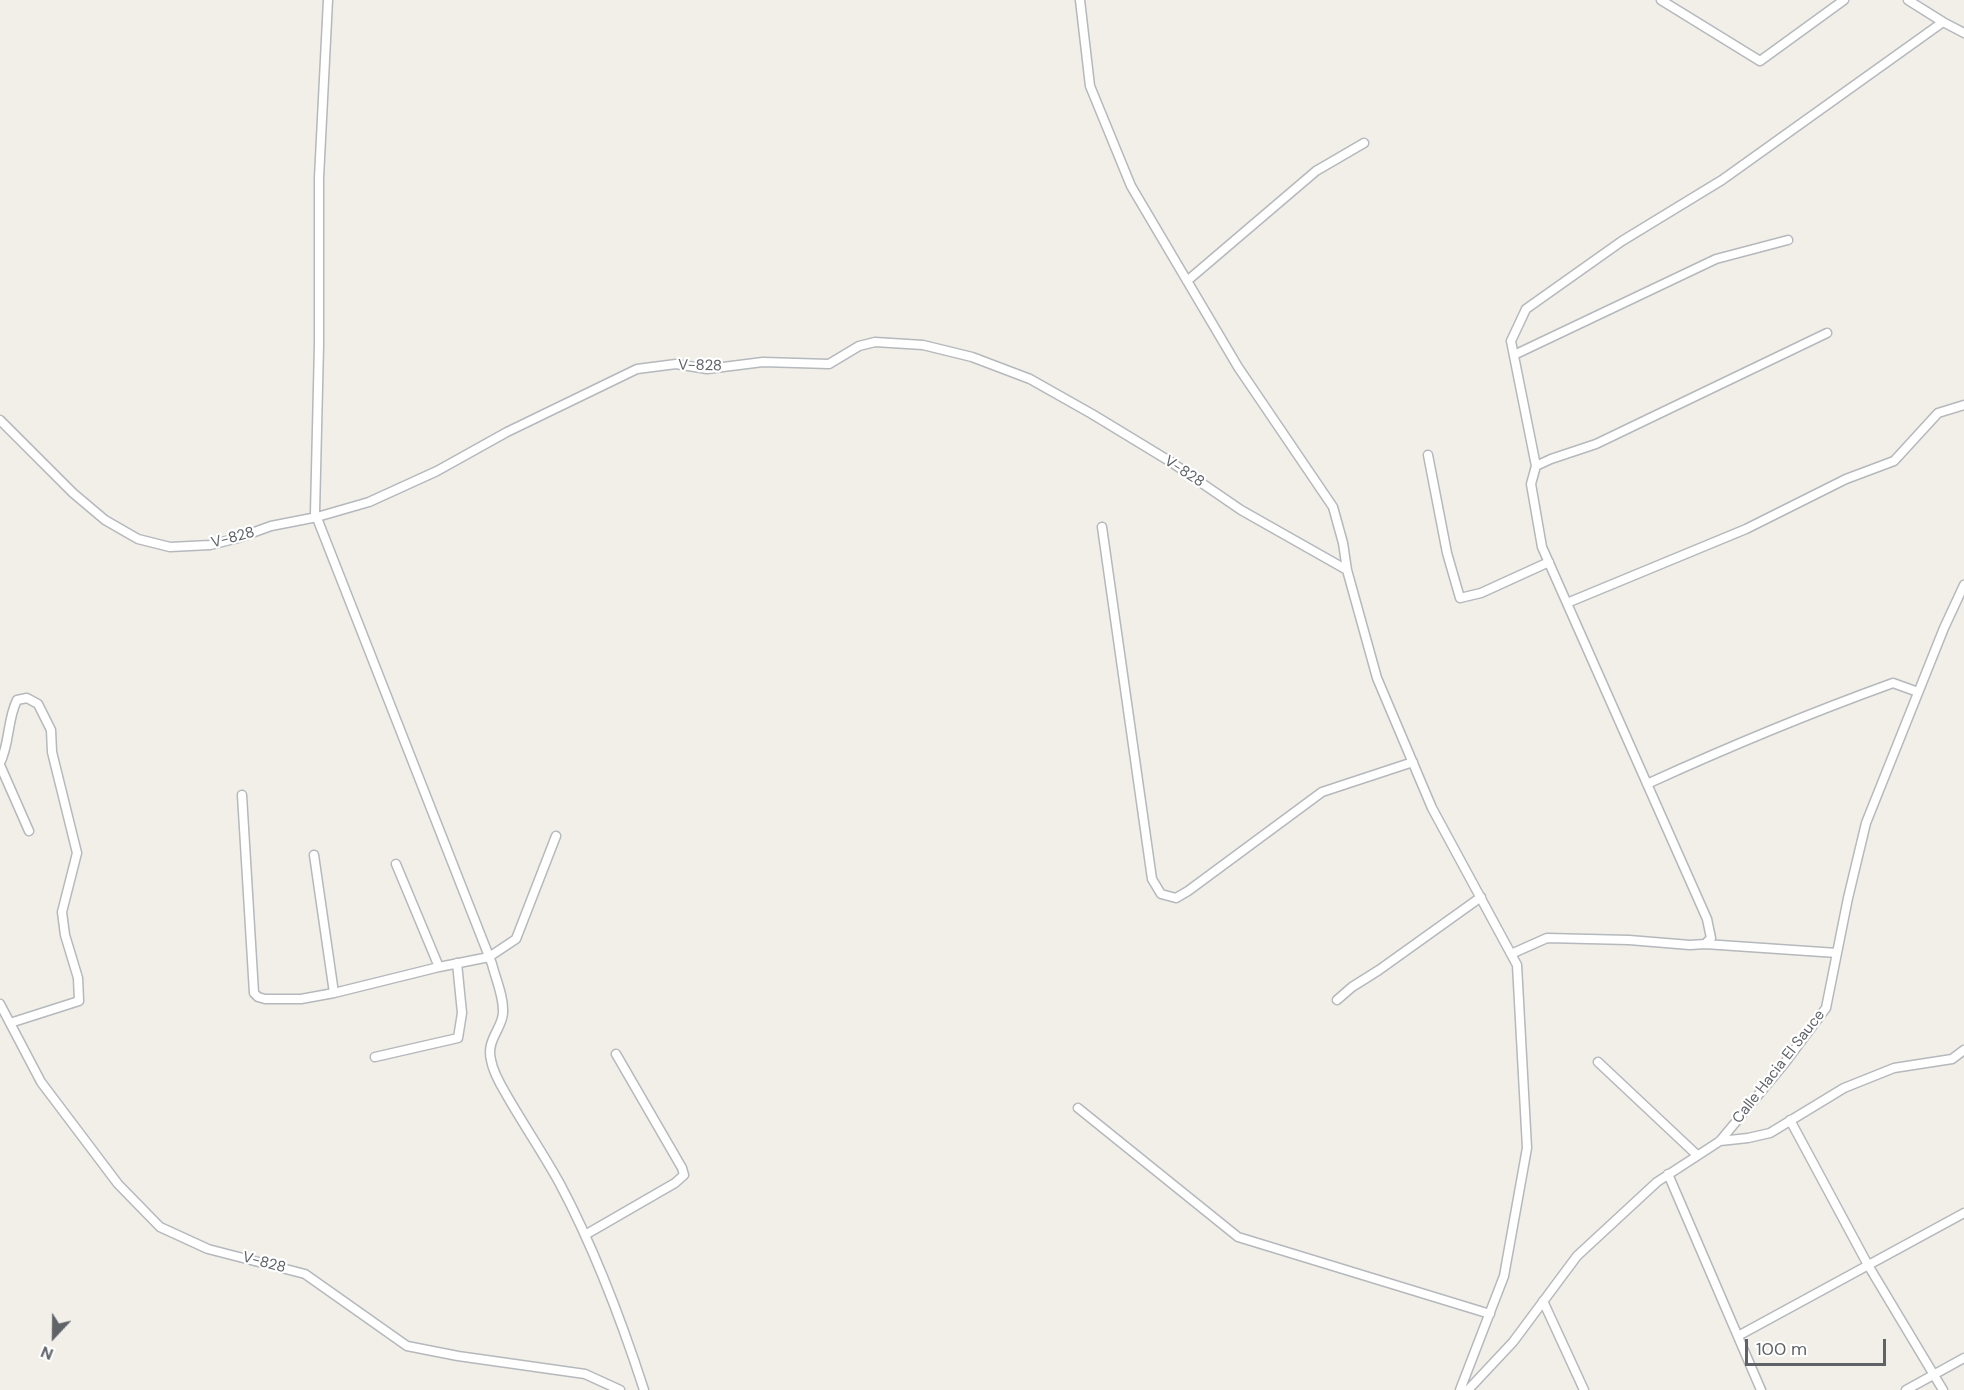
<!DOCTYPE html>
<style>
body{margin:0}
#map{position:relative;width:1964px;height:1390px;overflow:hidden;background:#f1efe8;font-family:"DM Sans",sans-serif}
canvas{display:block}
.north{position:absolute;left:24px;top:1306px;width:60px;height:60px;-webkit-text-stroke:4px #fff;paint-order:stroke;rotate:202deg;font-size:16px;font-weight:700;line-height:24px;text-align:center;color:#5f6368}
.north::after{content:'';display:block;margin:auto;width:21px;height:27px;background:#5f6368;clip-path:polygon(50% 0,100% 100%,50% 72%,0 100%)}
.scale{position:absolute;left:1745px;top:1339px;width:141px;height:27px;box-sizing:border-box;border:3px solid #5f6368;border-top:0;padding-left:8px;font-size:18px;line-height:21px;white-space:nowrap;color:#5f6368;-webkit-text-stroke:4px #fff;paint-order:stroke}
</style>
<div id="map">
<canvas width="1964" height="1390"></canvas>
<div class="north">N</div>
<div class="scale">100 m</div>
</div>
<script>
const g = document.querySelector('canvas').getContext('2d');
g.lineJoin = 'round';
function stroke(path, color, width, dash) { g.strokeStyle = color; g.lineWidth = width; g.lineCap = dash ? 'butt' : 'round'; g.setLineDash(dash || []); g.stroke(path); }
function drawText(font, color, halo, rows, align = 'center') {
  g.font = font + ' "DM Sans",sans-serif'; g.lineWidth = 4.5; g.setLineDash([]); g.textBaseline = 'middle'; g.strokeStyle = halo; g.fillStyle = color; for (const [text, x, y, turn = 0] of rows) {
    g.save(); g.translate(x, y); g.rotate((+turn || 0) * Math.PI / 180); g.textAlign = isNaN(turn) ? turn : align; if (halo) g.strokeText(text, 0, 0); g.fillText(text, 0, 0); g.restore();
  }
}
const street = new Path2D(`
 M328,0L319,178V345L315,513L492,964C496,980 504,997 503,1013C502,1029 486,1040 491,1060C493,1072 500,1084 506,1094C523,1124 543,1153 560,1184C595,1250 621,1319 644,1390
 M1080,0L1090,86L1131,186L1238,367L1333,507L1343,543L1347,570L1377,678L1432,808L1517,965L1527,1148L1504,1276L1460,1390
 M1661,0L1760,61L1844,0
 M1908,0L1943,22L1964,33
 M1187,281L1316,171L1364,143
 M1514,355L1716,259L1788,240
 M0,420L73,493L105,520L138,539L170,547L210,545L238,538L271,526L317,517L369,502L437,471L507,432L637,369L676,364L707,369L763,362L829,364L859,346L875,342L923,345L972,357L1030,379L1092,414L1171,462L1241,510L1347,570
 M1428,455L1447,553L1460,598L1481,593L1549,562
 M1536,466L1511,341L1526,309L1622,241L1722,180L1943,22
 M1102,527L1152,879L1161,894L1176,898L1188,891L1322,792L1413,762
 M1567,603L1746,529L1846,479L1894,461L1938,413L1964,405
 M0,763C10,743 7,720 17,700L27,698L38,704L51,730L52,752L77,853L62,912L65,935L78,978L79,1001L10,1023
 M0,765L29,831
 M1647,784C1728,747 1810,713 1893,683L1918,692
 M242,795L254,993L258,997L265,999H301L334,993L439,967L489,957L516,939L556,836
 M314,855L334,993
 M396,864L439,967
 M1705,944L1837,953
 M1511,954L1547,938L1629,940L1690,945L1705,944L1711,938L1707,919L1542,547L1531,484L1536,466L1551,459L1596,444L1827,333
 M1337,1000L1352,987L1379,970L1481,897
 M0,1004L41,1082L118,1184L160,1227L208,1249L305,1274L407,1346L458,1356L585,1374L620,1390
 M375,1057L458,1038L462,1013L457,963
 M1598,1062L1697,1155
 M1078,1108L1238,1237L1490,1314
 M1790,1120L1868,1265L1943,1390
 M1720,1141L1748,1138L1770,1133L1844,1088L1894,1068L1952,1059L1964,1050
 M1668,1174L1761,1390
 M585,1235L675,1183L684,1175L682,1168L616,1054
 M1543,1301L1584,1390
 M1738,1336L1964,1213
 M1468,1390L1513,1342L1577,1256L1657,1182L1720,1141L1784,1064L1826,1008L1848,898L1866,823L1944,628L1964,585
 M1906,1390L1964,1358`);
stroke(street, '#b5b8bc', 11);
stroke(street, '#fff', 8);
drawText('15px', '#5f6368', '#fff', [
 ["V-828",700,366,1],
 ["V-828",1184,472,33],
 ["V-828",233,538,-15],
 ["Calle Hacia El Sauce",1779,1067,-52],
 ["V-828",264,1263,15]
]);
</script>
